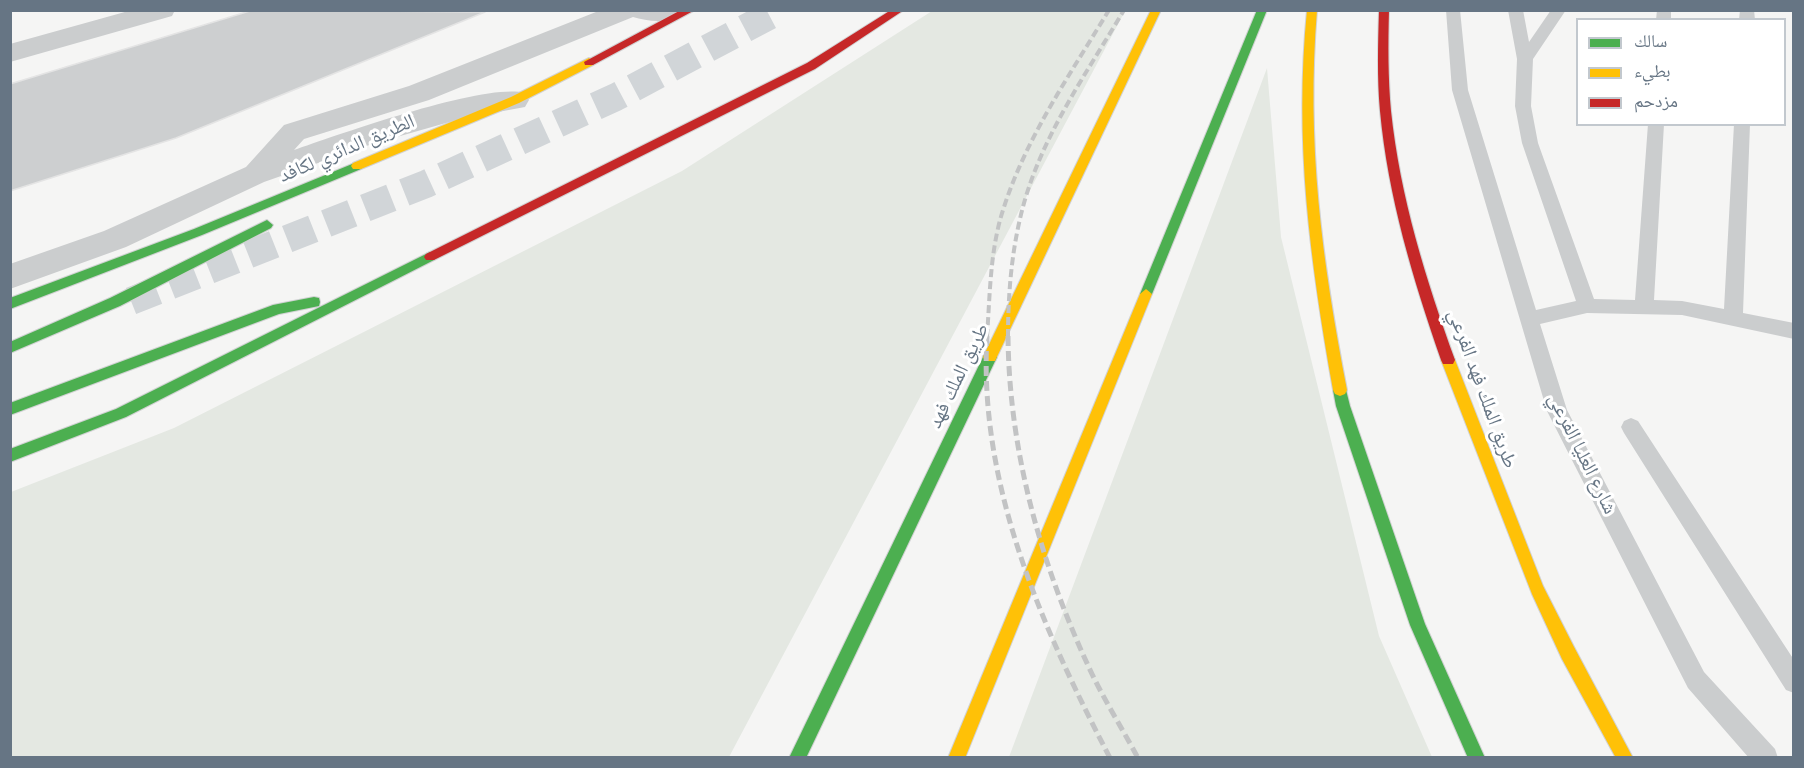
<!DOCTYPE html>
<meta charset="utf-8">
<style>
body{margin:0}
#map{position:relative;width:1804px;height:768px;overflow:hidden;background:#f5f5f4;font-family:"Space Grotesk","Noto Naskh Arabic",sans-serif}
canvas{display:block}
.frame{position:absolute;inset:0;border:12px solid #667584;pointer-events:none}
.legend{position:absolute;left:1576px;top:18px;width:210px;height:108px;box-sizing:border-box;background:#fff;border:2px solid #c2c8ce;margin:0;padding:8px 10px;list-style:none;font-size:18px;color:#667584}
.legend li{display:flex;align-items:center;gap:12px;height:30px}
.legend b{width:30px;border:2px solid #c2c8ce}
</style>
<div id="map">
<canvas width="1804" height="768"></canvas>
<div class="frame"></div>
<ul class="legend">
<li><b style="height:8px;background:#4caf50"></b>سالك</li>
<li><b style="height:8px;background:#ffc107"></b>بطيء</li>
<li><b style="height:8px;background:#c62828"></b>مزدحم</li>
</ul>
</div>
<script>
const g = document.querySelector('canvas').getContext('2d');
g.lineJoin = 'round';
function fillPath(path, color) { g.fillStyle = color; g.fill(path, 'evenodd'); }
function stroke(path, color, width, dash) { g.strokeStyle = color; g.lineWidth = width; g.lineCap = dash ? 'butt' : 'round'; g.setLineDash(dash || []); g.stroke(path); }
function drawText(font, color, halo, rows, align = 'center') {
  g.font = font + ' "Space Grotesk","Noto Naskh Arabic",sans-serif'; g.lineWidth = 6; g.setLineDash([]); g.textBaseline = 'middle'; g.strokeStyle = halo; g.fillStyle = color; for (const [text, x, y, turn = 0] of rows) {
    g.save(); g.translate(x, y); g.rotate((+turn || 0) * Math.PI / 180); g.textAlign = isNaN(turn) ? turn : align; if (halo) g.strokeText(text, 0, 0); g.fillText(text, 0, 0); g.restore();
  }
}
fillPath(new Path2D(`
 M932,11H1125L729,757H11V492L174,428L682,171Z
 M1267,68L1281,237L1379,636L1432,757H1009Z`), '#e4e8e2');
const building = new Path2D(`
 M253,10L485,12L176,138L10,191V84Z`);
fillPath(building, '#cdcfd0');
stroke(building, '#e4e4e4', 1.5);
stroke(new Path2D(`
 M131,301L426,184L616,97L780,10`), '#d1d5d8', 28, [28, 14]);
const fast = new Path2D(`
 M1257,10H1267L1152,294L1146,299L1141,298L1140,294Z
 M357,162L361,163L363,166L361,169L202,235L10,309V298L194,229Z
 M267,220L273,225L271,228L120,306L10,353V342L110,298Z
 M430,252L436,257L434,260L126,417L10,462V449L116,409Z
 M314,297L319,298L320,302L319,306L279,314L10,415V403L273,305Z
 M990,351L995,353L997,357L806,758H789L983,357L985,353Z
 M1340,384L1345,386L1350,406L1425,624L1485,758H1468L1410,625L1336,406L1333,390L1335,386Z`);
const slow = new Path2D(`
 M1151,10H1161L995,361H985L983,357Z
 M1307,10H1317C1306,143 1322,261 1347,390L1345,394L1340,396L1335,394L1333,390C1310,260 1294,142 1307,10Z
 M589,58L594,62L593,65L519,103L361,169H353L351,166L353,163L511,97Z
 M1146,289L1152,294L965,758H948L1140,294Z
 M1448,354L1453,356L1455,360L1543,586L1574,647L1633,758H1616L1562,659L1532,594L1441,360L1443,356Z`);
const jam = new Path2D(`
 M681,10H695L593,65H585L584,62Z
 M891,10H904L815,69L434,260H426L424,257L426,254L807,63Z
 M1379,10H1389C1388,44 1388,78 1391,111C1400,197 1426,280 1455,360L1453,364H1443L1441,360C1413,279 1388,197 1380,111C1377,78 1378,44 1379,10Z`);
stroke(fast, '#d1d2d3', 2);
stroke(slow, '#d1d2d3', 2);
stroke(jam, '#d1d2d3', 2);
fillPath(new Path2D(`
 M1446,10H1460L1468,90L1536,310L1576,301L1522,143L1515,106L1517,59L1508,10H1523L1529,42L1551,10H1566L1533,59L1531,106L1538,143L1594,299L1635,300L1648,124H1664L1654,300L1682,301L1724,309L1734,124H1750L1743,313L1794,323V339L1682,315L1587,313L1540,324L1567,410L1704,672L1775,749L1778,758H1749L1688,688L1547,411L1452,90Z
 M1657,10H1671V20H1656Z
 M1740,10H1754L1755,20H1739Z
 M1631,418L1638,421L1794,660V693L1786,690L1624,433L1621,427L1624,421Z`), '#cbcdce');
fillPath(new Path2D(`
 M132,10H175L172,16L10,62V44Z
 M601,10H682C672,26 648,21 633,17L429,100L304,139L294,150C338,135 485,82 525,93L529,100L525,107L460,119L372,144L264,182L126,247L10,289V264L104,231L246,167L284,125L409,86Z`), '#cbcdce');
fillPath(fast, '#4caf50');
fillPath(slow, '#ffc107');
fillPath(jam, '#c62828');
stroke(new Path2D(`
 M987,337C990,294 990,248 1004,207C1027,136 1071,73 1109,10
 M1008,337C1008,286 1013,233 1030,184C1052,121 1091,66 1124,10`), '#c2c3c4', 4, [8, 4]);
stroke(new Path2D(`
 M987,336C978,485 1043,629 1110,758
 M1008,336C1009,453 1042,568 1092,674C1106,703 1123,730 1138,758`), '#c2c3c4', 5, [10, 5]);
drawText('20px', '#667584', '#fff', [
 ["الطريق الدائري لكافد",347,149,-23],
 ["طريق الملك فهد",959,376,-64],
 ["طريق الملك فهد الفرعي",1482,389,70],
 ["شارع العليا الفرعي",1582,454,64]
]);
</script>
